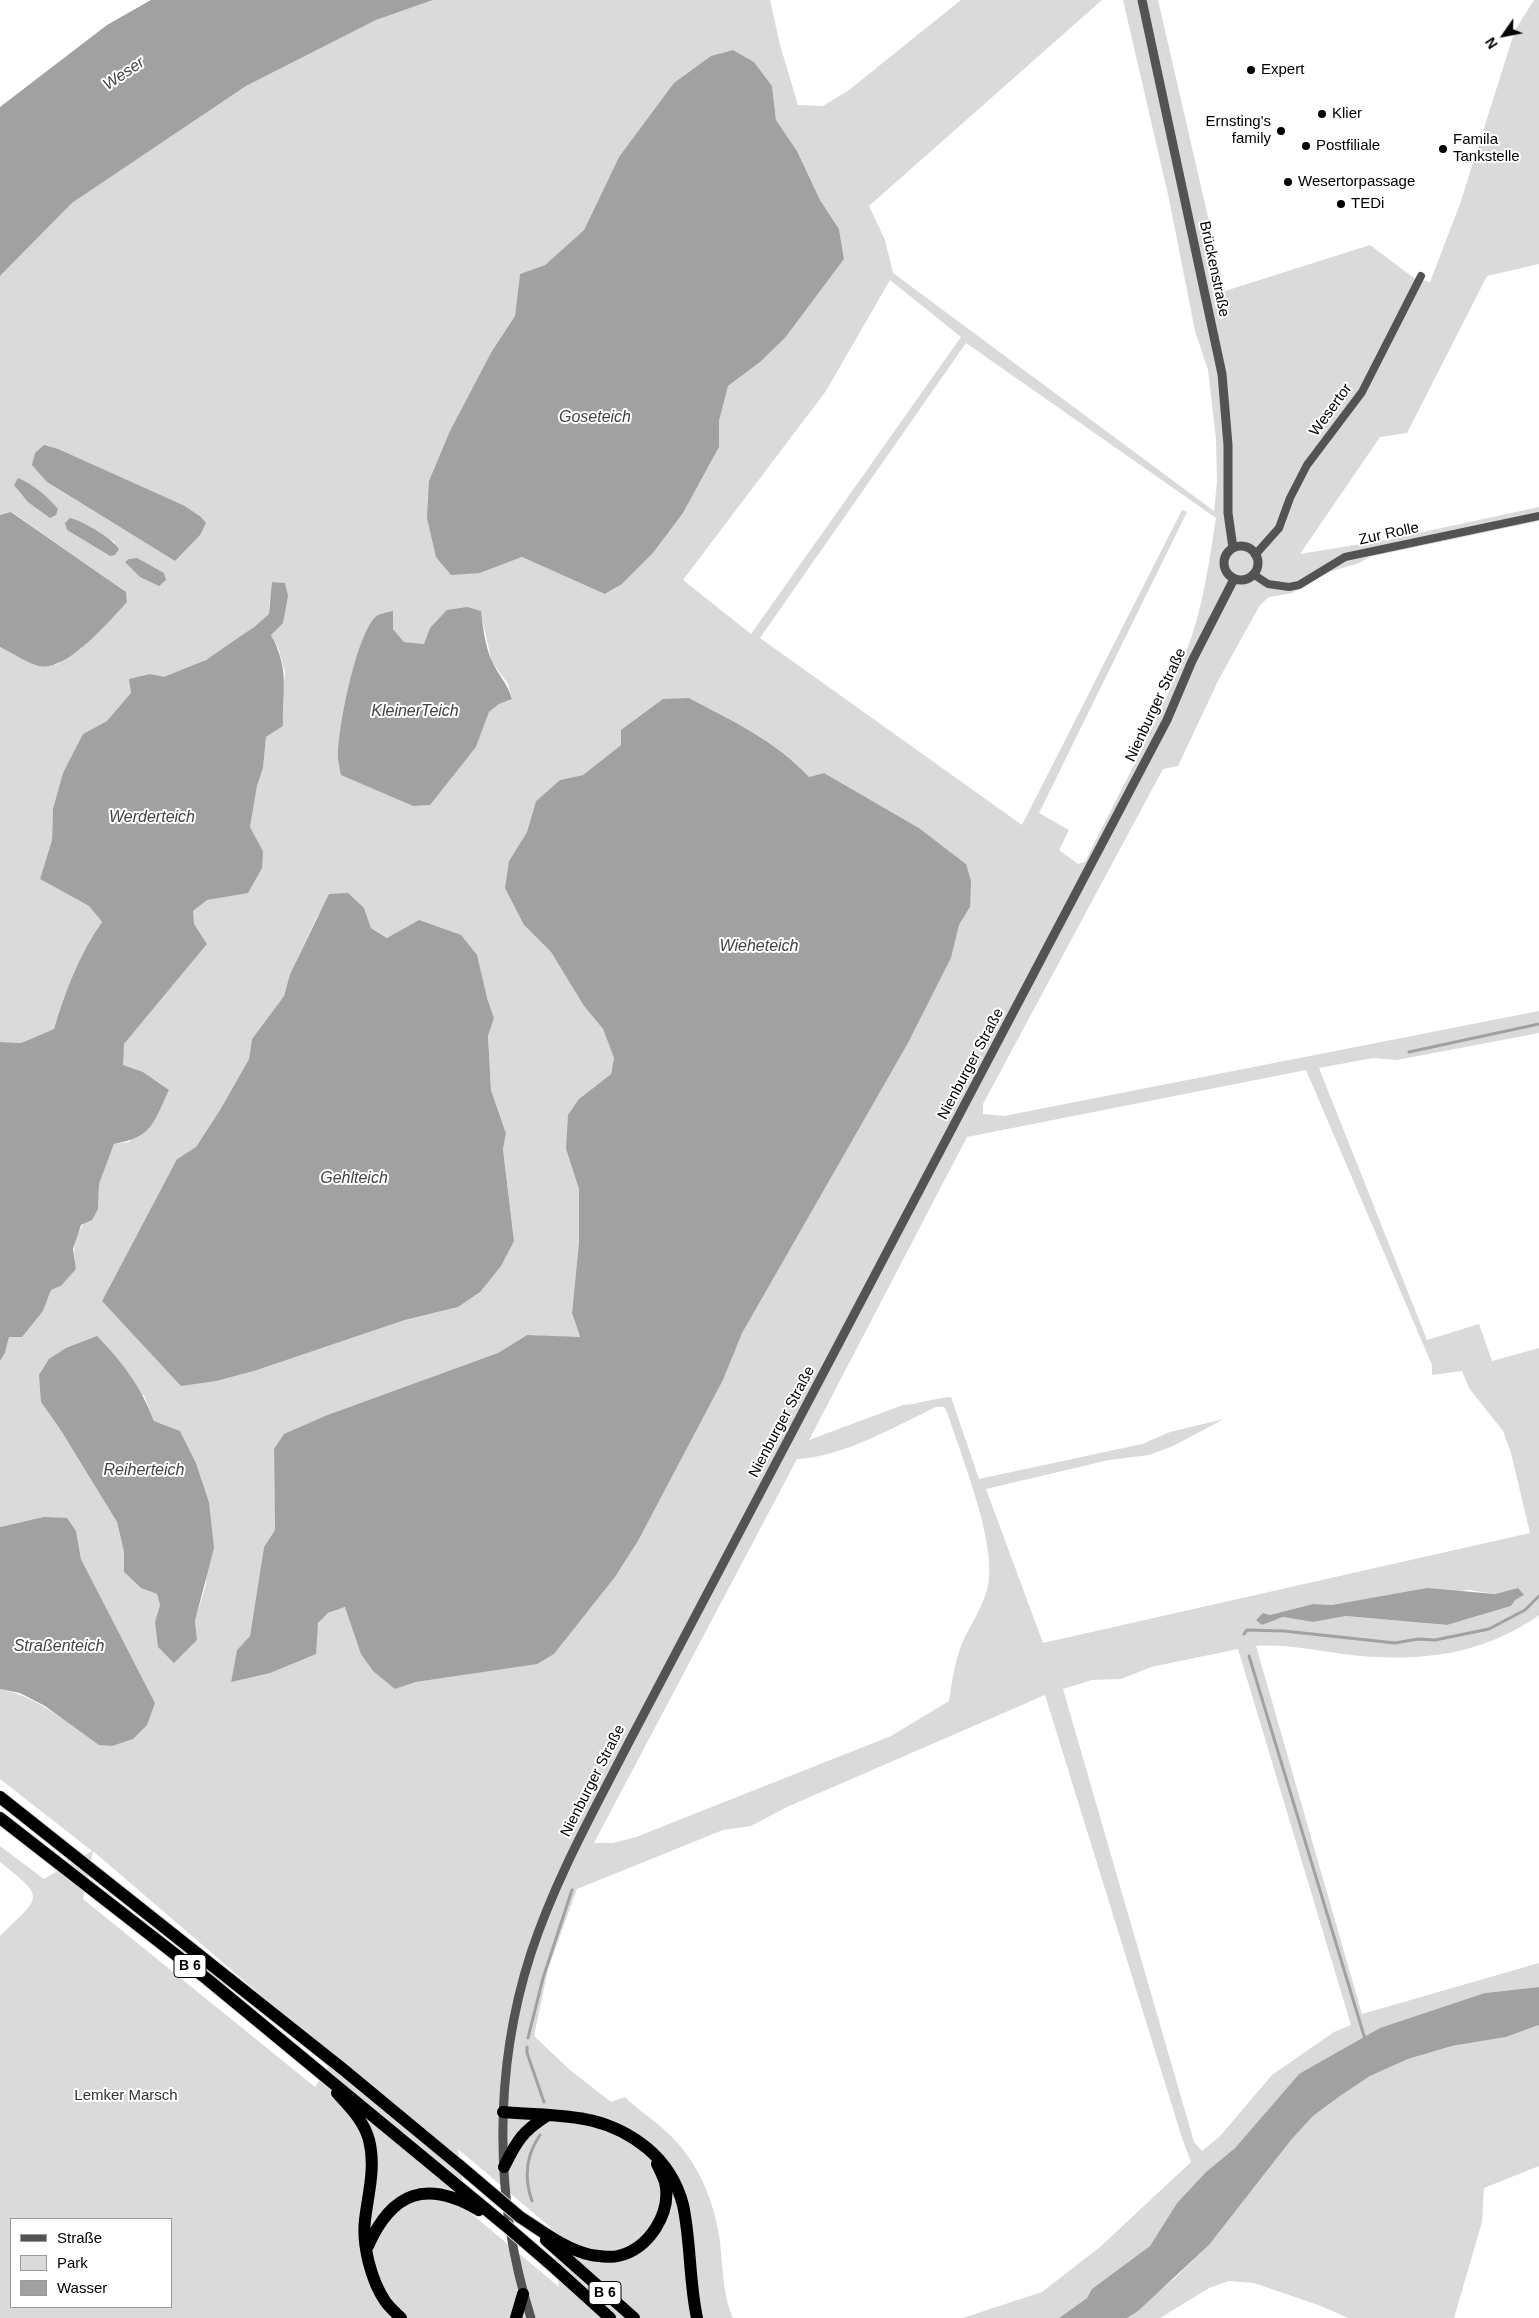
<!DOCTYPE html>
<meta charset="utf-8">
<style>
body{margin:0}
#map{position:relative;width:1539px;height:2318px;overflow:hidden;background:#fff;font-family:Arial,sans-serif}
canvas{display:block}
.legend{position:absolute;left:10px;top:2218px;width:162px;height:90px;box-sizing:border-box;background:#fff;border:1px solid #999;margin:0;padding:6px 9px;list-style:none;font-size:15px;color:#000}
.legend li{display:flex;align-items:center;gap:10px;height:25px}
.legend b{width:25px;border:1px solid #999}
.north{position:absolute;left:1479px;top:10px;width:50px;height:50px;-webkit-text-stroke:4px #fff;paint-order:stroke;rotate:237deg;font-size:14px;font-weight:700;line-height:20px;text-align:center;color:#000}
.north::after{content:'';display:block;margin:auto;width:18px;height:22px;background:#000;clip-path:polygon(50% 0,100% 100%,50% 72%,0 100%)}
</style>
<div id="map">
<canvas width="1539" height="2318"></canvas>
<ul class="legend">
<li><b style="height:6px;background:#535353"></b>Straße</li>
<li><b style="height:14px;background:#dadada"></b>Park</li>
<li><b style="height:14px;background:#a1a1a1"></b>Wasser</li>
</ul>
<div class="north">N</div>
</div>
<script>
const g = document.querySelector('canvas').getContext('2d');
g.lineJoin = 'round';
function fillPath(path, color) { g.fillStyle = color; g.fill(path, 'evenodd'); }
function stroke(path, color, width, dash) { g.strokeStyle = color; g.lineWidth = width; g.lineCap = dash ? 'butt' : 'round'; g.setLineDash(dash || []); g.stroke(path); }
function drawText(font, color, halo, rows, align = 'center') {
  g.font = font + ' Arial,sans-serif'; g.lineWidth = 4; g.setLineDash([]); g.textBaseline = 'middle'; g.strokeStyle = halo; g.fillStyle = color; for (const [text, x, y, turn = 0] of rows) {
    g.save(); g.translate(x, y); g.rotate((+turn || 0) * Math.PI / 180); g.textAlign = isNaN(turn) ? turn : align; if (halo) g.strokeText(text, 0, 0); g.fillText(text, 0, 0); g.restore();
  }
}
fillPath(new Path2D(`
 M433,0H770L780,45L798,105L823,106L849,90L961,0H1102L869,206L885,240L893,273L1214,511L1217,482L1216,440L1208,370L1195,331L1169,199L1123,0H1158L1225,291L1370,245L1414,278L1430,282L1460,204L1515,30L1534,0H1539V264L1487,276L1407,433L1380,437L1300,554L1386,540L1539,507V521L1369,557L1359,563L1329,572L1292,593L1269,597L1260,605L1219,679L1178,766L1163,769L983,1104V1114L1004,1116L1539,1011V1033L1397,1060L1373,1058L1319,1068L1427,1340L1479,1324L1492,1361L1539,1348V1615C1481,1657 1412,1663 1343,1654C1314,1650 1284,1644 1256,1646L1362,2014L1539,1963V1987L1485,1993L1299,2074L1235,2148L1206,2172L1177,2203L1150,2246L1093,2289L1087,2298L1059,2318H963L1042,2292L1100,2247L1191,2162L1182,2138L1045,1695L787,1807L751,1826L723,1830L577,1889L548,1969L534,2036L570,2070L611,2102L625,2097C636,2108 648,2116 660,2126C694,2154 712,2193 719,2235C723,2261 722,2294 733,2318H0V1936C41,1896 47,1899 0,1862V1846L44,1879L92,1851L0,1779V1689C39,1697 67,1723 99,1744L155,1703L81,1559L76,1531L21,1522L0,1527V1361L5,1353L9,1337L43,1311L51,1290L61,1286L76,1269C71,1240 77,1228 98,1209L99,1184L114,1144L129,1142L158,1112L169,1090L143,1072L122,1065L124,1044L207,944L193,924V911L263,851L250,827L257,786L263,768L266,737L283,726L282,699L285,673L279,650L271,635L270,595L269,614C243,637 200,669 165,677C161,678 155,675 150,674L107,721L83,734L53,809L52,840L40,879L89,906L102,922C79,953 65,993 54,1029L21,1043L0,1042V647L56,665L80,649L127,602L126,592L12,512L0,515V276L72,203L246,86L376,20ZM733,50L754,62L772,86L776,120L797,151L820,200L839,229L844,259L785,338L760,362L728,386L719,421V447L683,513L653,553L622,584L606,594L522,557L480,573L492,351L515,316L520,274L545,265L584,230L619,157L711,56ZM890,280L961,337L751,634L683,580L826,391ZM966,343L1216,518C1209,563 1203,609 1186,652C1157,724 1119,793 1085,862L1078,864L1059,850L1069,830L1039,813L1187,512L1182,510L1022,825L760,638ZM47,482L157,495L185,506L201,517L175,561ZM67,530L106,538L115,542L110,556ZM480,611L492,662L508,684L512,699L499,704L489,712L476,747L429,805L413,806L342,775C340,771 339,765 338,761C336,737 357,627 378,615C382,613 389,613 393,612V629L404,642L424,644L430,628ZM689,698C732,721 776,740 809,777L824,773L919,828L966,864L970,907L959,925L951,958L908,1043L741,1333L723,1380L638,1541L615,1577L554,1654L469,1674L416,1682L395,1689L351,1623L346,1607C327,1613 318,1614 316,1636L231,1682L237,1650L250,1636L264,1547L275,1530L274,1449L498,1353L527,1335L580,1338L572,1313L579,1242V1189L566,1149L579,1099L611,1074L614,1058L603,1029L584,1006L551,952L524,925L509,861L527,832L536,801L560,780L583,775L621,745V730ZM364,908L371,928L388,938L419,920L487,998L494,1018L488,1036L491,1090L506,1132L503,1148L514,1240L458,1307L405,1320L257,1370L102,1301L177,1159L196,1147L220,1110L249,1059L252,1039L284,996L290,974L318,915ZM1306,1070L1432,1365V1375L1462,1371L1469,1388L1503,1431L1511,1453L1530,1533L1043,1643L986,1489L1109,1460L1149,1455L1173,1446L1224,1419L1170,1432L1142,1444L979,1479L951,1397C934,1398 920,1404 903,1405L809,1440L967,1137ZM144,1395L154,1421L180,1431L196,1463L209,1502L206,1584L195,1621L197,1640L155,1622L160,1605L157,1594L141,1588L124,1572V1552L117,1522L60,1429L41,1402ZM936,1407H944L947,1412C961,1456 997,1542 988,1586C983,1607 972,1622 963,1641C955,1660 952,1681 949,1701L891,1736L636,1837L613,1843H594L797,1459C843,1457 894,1427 936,1407ZM1518,1588L1511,1606L1447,1625L1346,1616L1313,1622L1283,1617L1262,1625L1263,1613L1270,1615L1313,1604L1332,1605L1469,1590L1495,1594ZM1238,1649L1351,2025L1334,2032L1272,2075L1220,2136L1202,2151L1194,2142L1063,1689L1092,1680L1121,1679L1151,1667ZM93,1851L334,2058L315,2087L83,1899ZM458,2149L550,2227L559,2287L467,2210ZM11,2219H171V2307H11Z
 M1539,2025V2166L1484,2188L1482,2222L1454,2318H1348L1321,2306L1254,2283L1229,2281L1209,2288L1160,2318H1127L1175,2278L1209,2245L1291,2140L1313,2116L1340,2096L1370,2076L1408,2059L1452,2046L1506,2037Z`), '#dadada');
fillPath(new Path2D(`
 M151,0H433L376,20L246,86L72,203L0,276V107L107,25Z
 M733,50L754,62L772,86L776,120L797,151L820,200L839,229L844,259L785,338L760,362L728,386L719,421V447L683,513L653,553L622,584L605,594L522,557L480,573L451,575L436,557L427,518L429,481L450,431L492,351L515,316L520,274L545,265L584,230L619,157L674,83L711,56Z
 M44,445L58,449L185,506L201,517L206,523L200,535L175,561L47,482L32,465L35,453Z
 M18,478C33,484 48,497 58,509L56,515L50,518L28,502L14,485Z
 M11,512L126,592L127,602C109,621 67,672 39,666C26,663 12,652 0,647V515Z
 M70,518C83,521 113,539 119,549L115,555L110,556L67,530L65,523Z
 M137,558L164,573L166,580L159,586L140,577L125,562L129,559Z
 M272,582L285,583L288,596L283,623L271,635C290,670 282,688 283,726L266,737L263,768L257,786L250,827L263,851L262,868L248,893L207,900L193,911L194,924L207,944L124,1044L123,1065L143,1072L169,1090C153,1123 153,1137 114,1144L99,1184L98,1209L92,1220L81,1225L73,1249L76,1269L61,1286L51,1290L43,1311L22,1337H9L5,1353L0,1361V1042L21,1043L54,1029C65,992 79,954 102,922L89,906L40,879L52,840L53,809L63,773L83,734L107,721L131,693L129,679L150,674L164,677L206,660L254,627L269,614Z
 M467,607L481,611C483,628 485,646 492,661C498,675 507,682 512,699L499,704L489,712L476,747L430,805L413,806L341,775C340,771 339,765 338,760C336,736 357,627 378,615C382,613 389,612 393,611V629L404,642L424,644L430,628L447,610Z
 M689,698C732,721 775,740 809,777L824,773L919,828L966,864L971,881L970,907L959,925L951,958L908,1043L742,1333L723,1380L638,1541L615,1577L554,1654L537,1664L416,1682L395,1689L373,1671L361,1654L345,1607L328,1613L318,1623L316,1654L270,1673L231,1682L237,1650L250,1636L264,1547L275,1530L274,1449L284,1434L325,1416L498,1353L527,1335L580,1337L572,1313L579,1242V1189L566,1149L568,1115L579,1099L611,1074L614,1058L603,1029L584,1006L551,952L524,925L505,888L509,861L527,832L536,801L560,780L583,775L621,745V730L663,699Z
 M348,893L364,908L371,928L387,938L419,920L461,935L477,955L487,998L494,1018L488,1036L491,1090L506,1133L503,1149L514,1241L501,1266L480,1292L458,1307L405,1320L257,1370L216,1381L181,1386L102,1301L177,1159L196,1147L220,1110L249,1059L252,1039L284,996L290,974L329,894Z
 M97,1336C123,1363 140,1385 154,1421L180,1431L196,1463L209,1502L214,1548L195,1621L197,1640L174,1663L158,1647L155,1622L160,1605L157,1594L141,1588L124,1572V1552L117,1522L60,1429L41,1402L39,1375L49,1359L66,1348Z
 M44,1517L67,1518L76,1531L81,1559L155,1703L147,1725L133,1739L112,1746L99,1745L45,1706L20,1693L0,1689V1527Z
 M1427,1588L1495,1594L1518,1588L1524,1595L1515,1600L1511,1606L1447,1625L1346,1616L1313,1622L1283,1617L1262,1625L1256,1620L1263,1613L1270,1615L1313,1604L1332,1605Z
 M1539,1987V2025L1506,2037L1452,2046L1408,2059L1370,2076L1340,2096L1313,2116L1291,2140L1209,2245L1138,2311L1127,2318H1059L1087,2298L1092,2289L1150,2246L1177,2203L1206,2172L1235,2148L1299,2074L1380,2028L1485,1993Z`), '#a1a1a1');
stroke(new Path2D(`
 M1409,1052L1539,1024
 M1244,1634L1247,1630L1284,1631L1395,1643L1418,1639L1435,1640L1489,1629L1525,1610L1539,1596
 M1249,1656L1365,2039
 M528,2038L543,1978L572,1890
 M527,2047V2053L544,2102
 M532,2201C524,2178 526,2155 540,2135`), '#a1a1a1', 3);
const trunk = new Path2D(`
 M0,1797L344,2070L460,2166
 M0,1818L207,1979L505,2225
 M337,2093C350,2107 364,2121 369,2140C376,2167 368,2194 365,2220C362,2245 371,2280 385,2301C389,2307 396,2313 401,2318
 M503,2112C559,2117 601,2111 647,2148C665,2163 677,2182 683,2205C691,2242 689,2281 697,2318
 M504,2167C517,2140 523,2131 548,2115
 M520,2217C542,2231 565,2249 591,2255C599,2256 610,2258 618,2256C649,2249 672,2213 665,2182C663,2176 660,2170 657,2164
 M546,2240L634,2318
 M368,2246C392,2192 426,2179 479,2210
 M556,2269L610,2318
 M516,2318L523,2294`);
stroke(trunk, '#dbdbdb', 14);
stroke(new Path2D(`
 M1255,555L1279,528L1290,498L1307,465L1362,392L1421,276
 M1253,574L1268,584L1289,587L1299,585L1345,557L1539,516`), '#535353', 8);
stroke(new Path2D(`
 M1142,0L1222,374L1228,445V513L1233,548
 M1224 563a17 17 0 1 1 34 0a17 17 0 1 1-34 0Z
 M531,2318C494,2202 493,2070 531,1953C555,1880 593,1812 628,1744L1167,720L1192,661L1234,579`), '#535353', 9);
stroke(trunk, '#000', 12);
const trunkBridge = new Path2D(`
 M460,2166L520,2217
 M505,2225L556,2269`);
stroke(trunkBridge, '#dbdbdb', 14, []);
stroke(trunkBridge, '#000', 12);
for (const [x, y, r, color] of [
 [1251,70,5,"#000"],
 [1322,114,5,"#000"],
 [1281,131,5,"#000"],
 [1306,146,5,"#000"],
 [1443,149,5,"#000"],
 [1288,182,5,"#000"],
 [1341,204,5,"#000"]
]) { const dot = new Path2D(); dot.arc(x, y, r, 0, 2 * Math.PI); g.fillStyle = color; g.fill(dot); stroke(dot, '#fff', 2); }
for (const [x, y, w] of [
 [190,1966,32],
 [605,2293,32]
]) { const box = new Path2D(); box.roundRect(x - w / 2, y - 11.5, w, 23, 4); g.fillStyle = '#fff'; g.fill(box); stroke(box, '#000', 1); }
drawText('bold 14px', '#000', null, [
 ["B 6",190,1966],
 ["B 6",605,2293]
]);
drawText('15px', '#000', '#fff', [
 ["Expert",1261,70],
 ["Klier",1332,114],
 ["Ernsting's",1271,122,"right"],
 ["family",1271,139,"right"],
 ["Famila",1453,140],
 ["Tankstelle",1453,157],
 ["Postfiliale",1316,146],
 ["Wesertorpassage",1298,182],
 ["TEDi",1351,204]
], 'left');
drawText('15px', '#000', '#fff', [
 ["Brückenstraße",1214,269,78],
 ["Wesertor",1331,410,-54],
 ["Zur Rolle",1389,534,-12],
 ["Nienburger Straße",1156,705,-65],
 ["Nienburger Straße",971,1064,-62],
 ["Nienburger Straße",782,1422,-62],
 ["Nienburger Straße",593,1781,-63]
]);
drawText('15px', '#313131', '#fff', [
 ["Lemker Marsch",126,2096]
]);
drawText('italic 16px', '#424242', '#fff', [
 ["Weser",124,74,-34],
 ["Goseteich",595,418],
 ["KleinerTeich",415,712],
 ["Werderteich",152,818],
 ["Wieheteich",759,947],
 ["Gehlteich",354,1179],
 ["Reiherteich",144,1471],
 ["Straßenteich",59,1647]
]);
</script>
